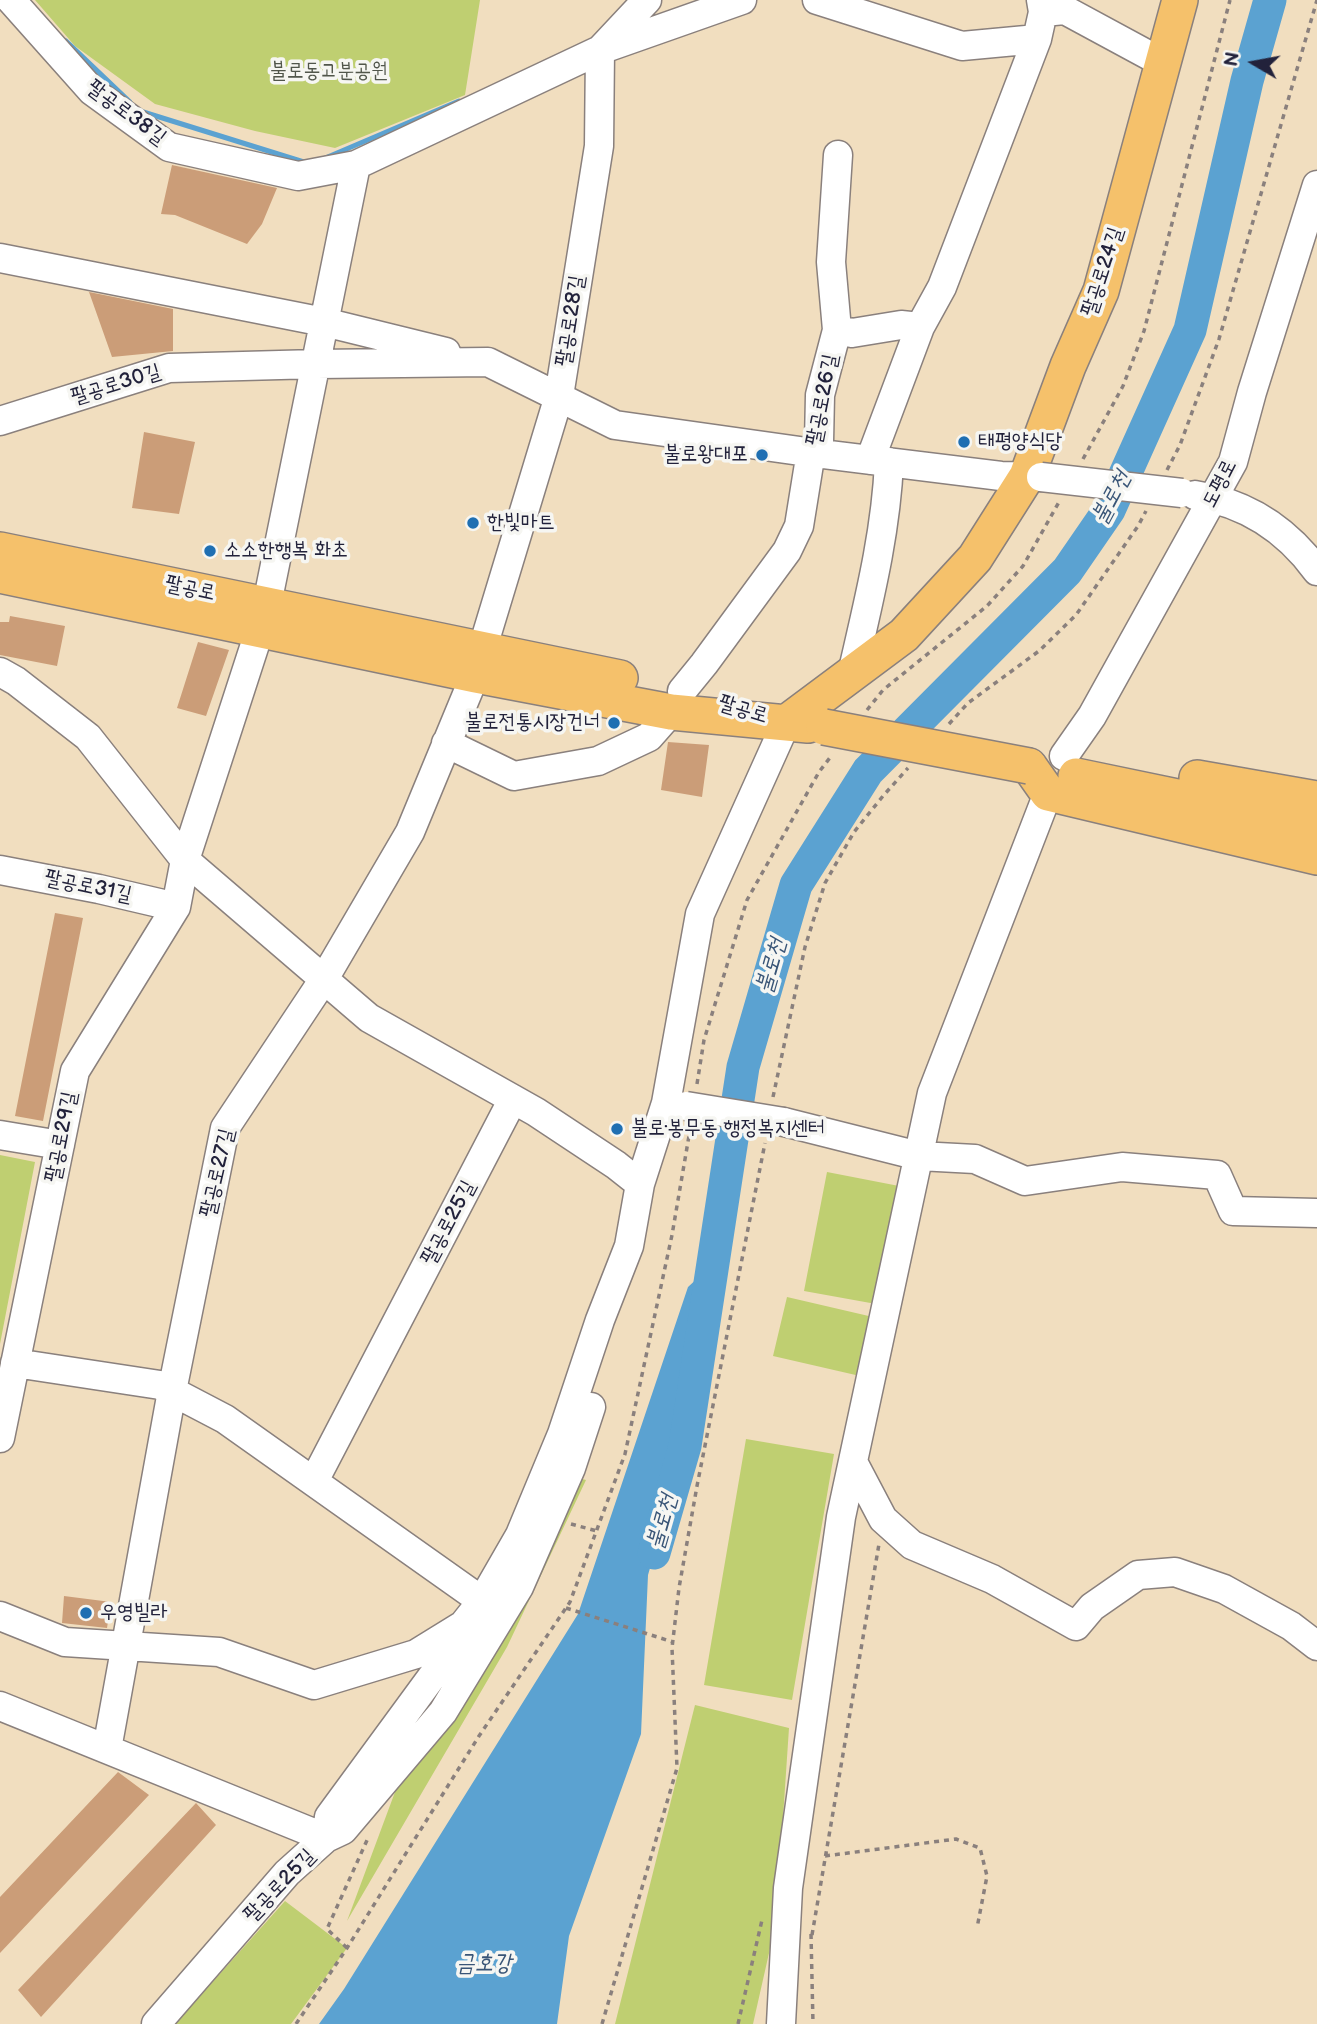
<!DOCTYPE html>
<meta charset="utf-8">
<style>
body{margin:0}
#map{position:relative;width:1317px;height:2024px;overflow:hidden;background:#f1debf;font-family:"Balsamiq Sans",sans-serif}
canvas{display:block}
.north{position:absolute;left:1219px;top:28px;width:70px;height:70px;-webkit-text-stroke:5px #f6f6f2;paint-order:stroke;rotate:280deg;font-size:19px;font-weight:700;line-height:28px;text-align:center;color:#22223b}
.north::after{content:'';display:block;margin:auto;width:24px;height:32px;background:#22223b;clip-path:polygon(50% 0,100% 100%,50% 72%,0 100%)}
</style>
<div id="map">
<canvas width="1317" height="2024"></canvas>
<div class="north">N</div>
</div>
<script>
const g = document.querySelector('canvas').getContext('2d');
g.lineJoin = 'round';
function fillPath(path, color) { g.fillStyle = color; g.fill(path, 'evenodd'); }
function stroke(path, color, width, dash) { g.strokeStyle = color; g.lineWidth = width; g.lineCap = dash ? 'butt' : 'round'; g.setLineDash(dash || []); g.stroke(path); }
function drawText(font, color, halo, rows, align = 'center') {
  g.font = font + ' "Balsamiq Sans","Poor Story",sans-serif'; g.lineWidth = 7; g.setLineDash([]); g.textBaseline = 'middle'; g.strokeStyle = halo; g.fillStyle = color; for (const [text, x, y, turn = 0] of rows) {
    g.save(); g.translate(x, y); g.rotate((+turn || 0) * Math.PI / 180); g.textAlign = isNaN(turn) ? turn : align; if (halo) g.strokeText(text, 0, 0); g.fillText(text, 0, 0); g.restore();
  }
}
fillPath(new Path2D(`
 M35,0H480L465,95L335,148L255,131L155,104L75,46Z
 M0,1155L35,1162L0,1344Z
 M827,1172L899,1186L876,1304L804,1291Z
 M787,1297L873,1317L860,1376L773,1356Z
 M746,1439L834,1454L792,1700L704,1685Z
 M571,1476L586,1480L507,1647L347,1921L411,1749Z
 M695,1705L789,1728L776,1922L753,2024H615Z
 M285,1901L347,1948L291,2024H175Z`), '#bfcf71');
fillPath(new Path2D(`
 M714,1263L685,1446L648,1575L641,1734L569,1936L557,2024H319L344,1989L578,1614L688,1287Z`), '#5ba2d1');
stroke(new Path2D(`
 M66,41L130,102
 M140,111L307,163
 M323,159L459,101`), '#5ba2d1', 5);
stroke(new Path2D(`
 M654,1553L685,1446L743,1067L796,885L868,771L1067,571L1109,510L1190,330L1247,81L1270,0`), '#5ba2d1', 33);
fillPath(new Path2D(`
 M172,165L277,188L262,224L247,244L175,215L161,214Z
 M89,292L173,309V351L112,357Z
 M144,432L195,442L179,514L132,508Z
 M10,616L65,626L57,666L0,655V622H9Z
 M198,642L229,650L206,716L177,708Z
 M668,742L709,745L702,797L661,790Z
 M55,913L83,918L43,1121L15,1116Z
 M64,1596L111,1602L107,1628L62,1623Z
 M118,1772L149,1795L0,1953V1897Z
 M196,1803L216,1825L41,2017L18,1990Z`), '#cb9d78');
const minor = new Path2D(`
 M11,0L92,91L169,147L298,176L356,165L600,50L742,0
 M817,0L962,46L1037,39L1043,12L1041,0
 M1043,12L1065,10L1163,63
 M0,258L324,322L446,352
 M837,330L852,333L901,325L920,327
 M0,421L169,368L317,364L488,362L615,425L814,453L1001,476L1041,477
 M870,460L920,327L942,287L1037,39
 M1195,495C1246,503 1287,530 1317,571
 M267,604L356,165
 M482,650L559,396L599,146L600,50L647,0
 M0,672L16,681L88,737L185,860L369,1018L536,1112L616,1165L640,1184
 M852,674C868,604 886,534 889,462
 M682,691L704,664L787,551L799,526L809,464L819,442L820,395L837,330L831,262L838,155
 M446,743L514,776L598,761L649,737L671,712
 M1064,756L1092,716L1233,462L1252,392L1317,185
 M0,870L99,889L176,907
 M784,1122L919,1156L975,1159L1025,1181L1122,1167L1217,1175L1233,1211L1317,1213
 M0,1135L60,1145
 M15,1363L160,1385L225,1419L482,1601
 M0,1438L75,1071L176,907L185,860L260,629
 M853,1462L883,1519L912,1545L992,1579L1076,1626L1092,1607L1138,1575L1175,1572L1224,1589L1291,1626L1317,1646
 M314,1481L513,1099
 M0,1616L65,1642L219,1652L314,1685L416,1654L463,1625
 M0,1706L326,1838L343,1830L443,1712L519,1587L571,1468L591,1407
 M107,1749L172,1391L225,1128L324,979L410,832L475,675
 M156,2024L287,1873L326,1838L329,1817L453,1648L463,1625L482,1601L520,1535L562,1434L600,1320L629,1246L640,1184L666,1103L700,914L786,723
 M781,2024L788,1888L841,1517L932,1093L1048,793`);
const major = new Path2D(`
 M0,550L620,678
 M0,575L475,675L671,712L808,725
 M786,723L904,635L975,558L1027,476L1068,366L1101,291L1180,0
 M1029,766L1048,793L1317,857
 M1076,776L1317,826
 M1197,778L1317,799`);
stroke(minor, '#8a807d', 31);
stroke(major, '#8a807d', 38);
stroke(new Path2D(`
 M1083,459L1123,386L1144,331L1230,0
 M1167,470L1180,445L1219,339L1317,0
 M867,710L883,690L987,606L1023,566L1059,502
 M949,724L968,703L1039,651L1076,615L1138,526L1146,511
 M697,1084L704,1040L747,900L819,772L832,755
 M773,1097L805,947L825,883L854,832L883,796L908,768
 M571,1524L597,1531
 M566,1608L673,1642
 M825,1856L956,1839L980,1848L987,1876L977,1928
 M811,1934L813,2024
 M812,1935L879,1544
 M347,1948L327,1929L368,1838
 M296,2024L347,1948L479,1736L570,1602L625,1454L672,1235L690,1130
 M602,2024L677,1768L672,1648L679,1588L697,1486L765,1143
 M738,2024L762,1920`), '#8a807d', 3.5, [5, 5]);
stroke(minor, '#fff', 28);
stroke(major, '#f5c16b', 35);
const minorBridge = new Path2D(`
 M1041,477L1182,493
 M686,1106L784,1122`);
const majorBridge = new Path2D(`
 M824,727L1029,766`);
stroke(minorBridge, '#8a807d', 31, []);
stroke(majorBridge, '#8a807d', 38, []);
stroke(minorBridge, '#fff', 28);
stroke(majorBridge, '#f5c16b', 35);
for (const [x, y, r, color] of [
 [964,442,7,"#1f6fb2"],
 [762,455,7,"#1f6fb2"],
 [473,523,7,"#1f6fb2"],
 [210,551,7,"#1f6fb2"],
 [614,723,7,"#1f6fb2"],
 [617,1129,7,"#1f6fb2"],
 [86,1613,7,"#1f6fb2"]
]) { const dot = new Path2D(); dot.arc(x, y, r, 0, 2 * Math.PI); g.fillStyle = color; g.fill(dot); stroke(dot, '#f6f6f2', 2.5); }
drawText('21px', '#51564b', '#f6f6f2', [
 ["불로동고분공원",329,72]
]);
drawText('21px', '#22223b', '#f6f6f2', [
 ["팔공로38길",126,113,37],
 ["팔공로24길",1103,272,-72],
 ["팔공로28길",571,321,-81],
 ["팔공로30길",116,385,-17],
 ["팔공로26길",823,400,-79],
 ["도평로",1220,484,-63],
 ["팔공로",190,589,12],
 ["팔공로",743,710,17],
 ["팔공로31길",88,887,12],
 ["팔공로29길",62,1137,-79],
 ["팔공로27길",218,1173,-77],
 ["팔공로25길",449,1223,-62],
 ["팔공로25길",280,1886,-46]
]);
drawText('21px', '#22223b', '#f6f6f2', [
 ["태평양식당",978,442],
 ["불로왕대포",748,455,"right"],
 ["한빛마트",487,523],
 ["소소한행복 화초",224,551],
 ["불로전통시장건너",600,723,"right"],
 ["불로·봉무동 행정복지센터",631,1129],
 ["우영빌라",100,1613]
], 'left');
drawText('italic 23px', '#395577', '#f6f6f2', [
 ["불로천",1112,498,-62],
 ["불로천",772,966,-74],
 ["불로천",663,1522,-74],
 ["금호강",484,1964]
]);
</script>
